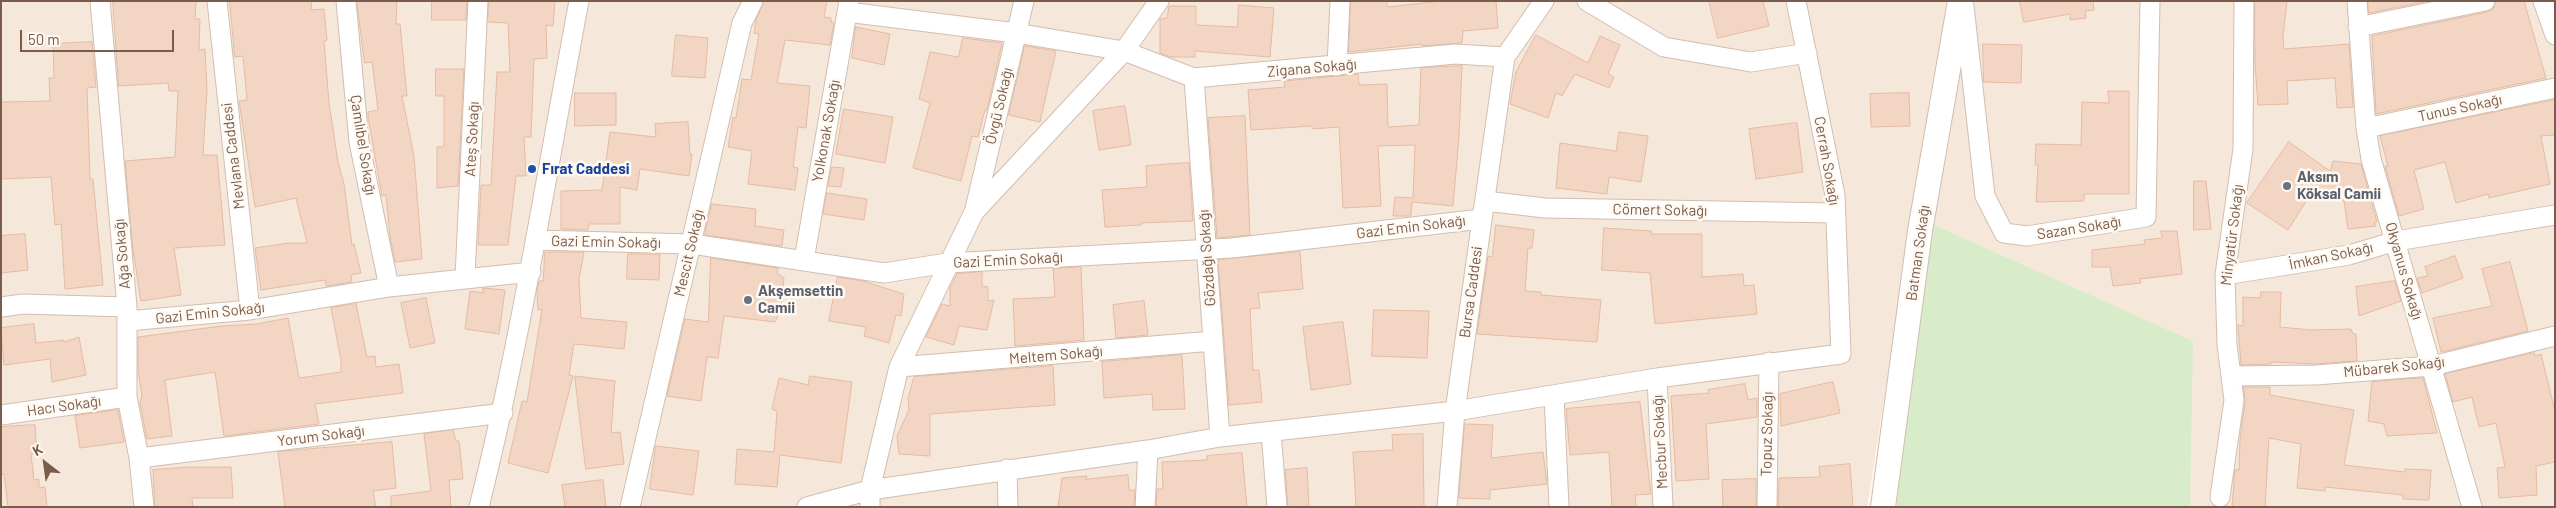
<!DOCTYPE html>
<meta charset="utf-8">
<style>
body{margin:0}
#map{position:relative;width:2556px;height:508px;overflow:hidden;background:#fdf6ec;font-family:Barlow,sans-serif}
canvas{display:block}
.frame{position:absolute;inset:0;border:2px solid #7a5c4d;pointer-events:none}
.north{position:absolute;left:20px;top:438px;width:50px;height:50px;-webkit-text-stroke:4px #fffaf3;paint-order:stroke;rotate:330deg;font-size:14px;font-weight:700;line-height:20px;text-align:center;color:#7a5c4d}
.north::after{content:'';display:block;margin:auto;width:18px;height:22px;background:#7a5c4d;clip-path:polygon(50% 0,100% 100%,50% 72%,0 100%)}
.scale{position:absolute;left:20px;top:30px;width:154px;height:22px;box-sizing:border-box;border:2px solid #7a5c4d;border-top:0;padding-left:6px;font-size:15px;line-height:18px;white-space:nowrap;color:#7a5c4d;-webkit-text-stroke:4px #fffaf3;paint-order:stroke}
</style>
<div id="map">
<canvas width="2556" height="508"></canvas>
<div class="frame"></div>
<div class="north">K</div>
<div class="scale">50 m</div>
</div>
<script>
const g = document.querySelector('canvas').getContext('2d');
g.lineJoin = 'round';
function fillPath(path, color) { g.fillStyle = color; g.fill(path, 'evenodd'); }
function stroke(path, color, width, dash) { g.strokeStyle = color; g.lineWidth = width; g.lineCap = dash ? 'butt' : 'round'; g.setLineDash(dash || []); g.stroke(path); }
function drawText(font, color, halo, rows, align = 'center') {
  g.font = font + ' Barlow,sans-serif'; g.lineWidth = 5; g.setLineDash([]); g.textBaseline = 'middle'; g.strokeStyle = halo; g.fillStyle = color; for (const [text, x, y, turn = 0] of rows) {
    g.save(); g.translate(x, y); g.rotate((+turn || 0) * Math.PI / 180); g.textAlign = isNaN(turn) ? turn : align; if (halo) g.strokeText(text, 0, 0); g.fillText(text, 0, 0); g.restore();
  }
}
fillPath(new Path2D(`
 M1,1H1947L1867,507H1Z
 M1975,1H2555V507H2190L2192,341L1930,223Z`), '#f5e8da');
fillPath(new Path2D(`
 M1930,223L2193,341L2190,507H1896Z`), '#d8ecc9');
const building = new Path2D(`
 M113,1H196L195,19H200L199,50L205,49L207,89L203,155H217L225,245L174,248L181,295L141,301L133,250L125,161L175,157L178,91H169L168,83L119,86Z
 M230,1H312L311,10L324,9L327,40L324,41L329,103L338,162L344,184L352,245L354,244L361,273L351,275L352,282L326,286L325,280L261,290L255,248L289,243H307L296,198L255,207L239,101L247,100L243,56L235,57Z
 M357,1H397L396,24H400L407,96H402L414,156L422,259L395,262L390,236L386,195L382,196L368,117V112L378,110L372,62L365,63Z
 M432,1H467L466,20H432Z
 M489,1H555L553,26L546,25L547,58L534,59L531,137H524L526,176H516L508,245H478L481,185H491L497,72H510L508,23L488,22Z
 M764,1H827L824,17L831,18V22L834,23L830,45L785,40L777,83L810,86L806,128L798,127L793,167L798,168L795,190L748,184L752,151L728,147L733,117L736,118L742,79L751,80L759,34L754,33L756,21Z
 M1351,1H1387V7L1442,1H1496L1498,28L1463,31L1462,43L1422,46V44L1349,52Z
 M1709,1H1763L1769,26L1718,38Z
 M2020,1H2093L2094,10L2085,11L2086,18L2070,20V14L2024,22Z
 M2255,1H2287L2283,37L2284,49L2349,44L2353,107L2337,108L2335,78L2287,81L2288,104L2258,105L2255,64Z
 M2368,1H2428L2369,13Z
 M2496,1H2524L2546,78L2376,114L2372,36L2487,12L2493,9Z
 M1239,5L1274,8L1270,57L1195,51V57H1171L1160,53V19L1167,18L1169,6H1196V25L1237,27Z
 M856,27L890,34L884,65L852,58Z
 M676,35L708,38L705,78L672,76Z
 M1536,35L1588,63L1600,36L1620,45L1608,74L1614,77L1609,88L1575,74L1562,96L1556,93L1548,118L1510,104L1516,72Z
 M963,38L1002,43L987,110H985L978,137L972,136L961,181L913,168L930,103L919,99L930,52L958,57Z
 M92,42L96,87L87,88L90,179H93L103,285L65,289L61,224L55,225L51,177L1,179V102L50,101L49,78H54L53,44Z
 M1983,44L2022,45L2021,83L1984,82Z
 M1025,46L1056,51L1040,122L1009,115Z
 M1462,66L1459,137L1453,206L1412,202L1411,216H1393L1395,197L1413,198L1415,145L1378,146L1381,206L1343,208L1339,127L1312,129V126L1251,130L1248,90L1285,87L1284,81L1358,74L1359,85L1387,84L1388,127L1419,125L1421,68Z
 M436,69H464L458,186L437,188V147H444V96H436Z
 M2108,91H2129V194H2084V201L2036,202L2038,165H2035L2036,144L2081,145L2082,102L2109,103Z
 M575,93H616V125L575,126Z
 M1909,93L1910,126L1871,127L1870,94Z
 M2555,100V135L2541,136L2550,184L2489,198L2488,194L2456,203L2445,162L2414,170L2424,209L2399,216L2385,166H2388L2380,136Z
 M1125,106L1131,145L1099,150L1093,111Z
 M844,109L893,117L885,163L836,154Z
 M1245,116L1250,235L1217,238L1208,118Z
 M688,122L690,154H692L689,176L640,169L637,190L620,187V224H589L588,230L561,229V191L602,190L610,132L656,137L655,124Z
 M1797,123L1803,172L1756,179L1749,129Z
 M1619,132L1648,136L1641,182L1609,177L1607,194L1556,188L1560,143L1616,151Z
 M2289,142L2330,171L2333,161L2361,164L2377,222H2374L2376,226L2348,229L2344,201L2337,200V197L2310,195L2288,230L2247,203Z
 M1189,163L1193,221L1141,223V225L1105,227L1102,190L1147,187L1146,166Z
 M832,167L844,168L841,187L828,186Z
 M2194,181H2206L2211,229L2194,230Z
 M827,193L867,199L864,220L823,214Z
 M712,204L756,209L755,226L784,230L782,246L705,235Z
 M1496,225L1534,230L1532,248H1528L1525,291L1541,292V295L1601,300L1597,342L1477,334L1488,256L1492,257Z
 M1604,228L1652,231L1651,234H1702V277L1743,274L1744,286L1754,285L1757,314L1655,324L1650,273L1602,270Z
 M2161,231H2177L2182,274L2140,279L2141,283L2113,286L2110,267H2092V250L2145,244L2144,240L2162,238Z
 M25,234L28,270L1,273V236Z
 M545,252H584L579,279L581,318L627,322L624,349L574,344L569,375L573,376L548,473L508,463L522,401L527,402L542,309L538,310L537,292L539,281H543Z
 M1300,252L1303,289L1258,293L1260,308L1250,309L1253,370H1259L1262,402L1229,405L1218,260Z
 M628,254H660L659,280L627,279Z
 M2455,256L2463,278L2422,293L2417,278L2428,276L2425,267Z
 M711,258L778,268L777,273L784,278L780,312L775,322L724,316L718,358L707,357L701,401L667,396L685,319L708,322Z
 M2510,262L2528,331L2441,352L2433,318L2492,306L2482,269Z
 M1081,267L1084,340L1015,346L1013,299L1055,297L1053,269Z
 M982,272V286L988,287V301L994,300L987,330L959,326L954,345L926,337L942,304L950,306V288L957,274Z
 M838,277L863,281L904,294L901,316L896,315L889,343L864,336L866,327L829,321Z
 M2395,281L2401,301L2359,316L2356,287Z
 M483,288L505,290L499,334L465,329L470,291L483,293Z
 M2261,292H2281L2280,327L2311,330L2351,329L2353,334H2356L2357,361L2315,364L2271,362V364L2241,365L2238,325L2243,326V297L2260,298Z
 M426,298L435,343L410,348L401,303Z
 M1144,301L1148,335L1116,338L1113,305Z
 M356,304L367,357L375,356L376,367L399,364L403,393L315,404L319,424L224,436L215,372L165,380L172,436L147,439L140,403L142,395L138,371V337L222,326L257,324L288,318L299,378L341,372V360L331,308Z
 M1374,310L1429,311L1427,358L1372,356Z
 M1343,322L1351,384L1311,390L1303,327Z
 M34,324L36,343L64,340V342L79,337L86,375L52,382L50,359L4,365L1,328Z
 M2534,353L2535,356L2541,354L2555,411V462L2536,466L2537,495L2499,498L2497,468L2505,467L2496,423L2479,427L2472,397L2453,402L2445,374Z
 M1182,355L1185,409L1153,410L1152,394L1104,398L1102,362Z
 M1053,366L1055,405L930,414V456L899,454L897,436L909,410L908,398L914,377Z
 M575,376L615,381L611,433L620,432L624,464L586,469Z
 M810,376L852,382L841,463L780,455L777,487L735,484L737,449L774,452L777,411L772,409L779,378L808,385Z
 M2423,378L2437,433L2387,436L2384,424L2368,421L2372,382Z
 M1833,382L1840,413L1781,426L1780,394Z
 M1745,384L1748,400L1757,398V417L1706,424L1709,479L1676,481L1671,396L1709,393L1708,390Z
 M2244,387H2270V395L2354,410L2344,465L2405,472V469L2431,470L2429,500L2403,499V495L2325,487V491L2297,488L2301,444L2269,438L2265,507H2232L2235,470H2239L2240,440L2245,402Z
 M1640,402L1651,494L1635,495L1636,507H1612L1609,452L1570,455L1566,409Z
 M118,410L124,442L80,448L75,416Z
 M1465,424L1493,425L1491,458L1543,452L1547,484L1490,490V499L1459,498Z
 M35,425L37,454H31L34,480L39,479V488L45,487L47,507H8L4,474L1,475V427Z
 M453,430L456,441H459L463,479L449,480L451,507H391V496L431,491L424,434Z
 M1423,434L1424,507H1356L1353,452L1393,450L1392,435Z
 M392,442L396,488L373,491L376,507H285L278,452Z
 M656,446L699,451L693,495L650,489Z
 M1242,453L1247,507H1156L1157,489H1163L1162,462L1207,460V456Z
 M1850,464L1853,507H1778L1779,478L1820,477L1819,467Z
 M189,467H231L233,498H192L193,507H155L153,470Z
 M1307,468L1309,507H1288L1285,470Z
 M1128,475L1129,490H1135L1134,507H1058L1062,478L1087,476L1086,479Z
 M1756,479V507H1723L1722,480Z
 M603,480L606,507H565L562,485Z`);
fillPath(building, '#f3d5c3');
stroke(building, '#e6bba3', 1);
const minor = new Path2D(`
 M100,1L127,307V397L139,458L144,507
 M217,1L250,310
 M346,1L359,142L389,287
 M1587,1L1664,47L1751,62L1807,53
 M2357,1L2366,128L2371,159L2472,507
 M2543,1L2555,35
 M1964,6L1985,196L2004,233L2027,236L2146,217L2150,1
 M847,12L1016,33L1124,51L1194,78L1455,54L1505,57
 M2358,27L2485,1
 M1337,66L1340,1
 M1194,78L1220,437
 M2366,128L2555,88
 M1485,201L1545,208L1835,213
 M975,209L1024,1
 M535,240L692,244L884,273L947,263L1232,248L1481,219
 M804,260L849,1
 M2225,275L2349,255L2396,241L2555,215
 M465,277L478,1
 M1,307L23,304L127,307
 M127,321L250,310L389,287L531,272
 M899,367L1213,341
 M2231,376L2316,375L2432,366L2555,336
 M1657,378L1663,507
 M1554,395L1559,507
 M1,415L127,397
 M1271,432L1277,507
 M139,458L503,413
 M1007,469L1008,507
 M2220,497L2234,400L2227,345L2225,275L2243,149L2244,1
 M479,507C521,340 547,170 579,1
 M630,507L742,23L753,1
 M807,507L870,490L1148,450L1220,437L1455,411L1657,378L1841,354L1835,195L1796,1
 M870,507V490L899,367L974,212L1124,51L1159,1
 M1145,507L1148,450
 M1447,507L1455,411L1505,57L1544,1
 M1767,507L1769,362`);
const tertiary = new Path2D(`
 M1883,507L1920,231L1960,1`);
stroke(minor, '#d1beb0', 21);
stroke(tertiary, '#d1beb0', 26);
stroke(minor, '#fff', 19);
stroke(tertiary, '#fff', 24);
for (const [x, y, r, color] of [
 [532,169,5,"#1a4fb4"],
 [2287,186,5,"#6b7280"],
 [748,300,5,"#6b7280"]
]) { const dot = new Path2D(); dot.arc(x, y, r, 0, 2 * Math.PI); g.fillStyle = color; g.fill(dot); stroke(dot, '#fffaf3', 2); }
drawText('15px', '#7a5c4d', '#fffaf3', [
 ["Zigana Sokağı",1312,68,-5],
 ["Övgü Sokağı",999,106,-77],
 ["Tunus Sokağı",2460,108,-12],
 ["Yolkonak Sokağı",826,131,-80],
 ["Ateş Sokağı",472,139,-87],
 ["Çamlıbel Sokağı",363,145,81],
 ["Mevlana Caddesi",233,156,-97],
 ["Cerrah Sokağı",1827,161,80],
 ["Cömert Sokağı",1660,210,1],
 ["Gazi Emin Sokağı",1411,227,-7],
 ["Sazan Sokağı",2079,228,-9],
 ["Minyatür Sokağı",2232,235,-83],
 ["Gazi Emin Sokağı",606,242,1],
 ["Mescit Sokağı",689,253,-77],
 ["Batman Sokağı",1918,253,-82],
 ["Ağa Sokağı",122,254,-95],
 ["İmkan Sokağı",2331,256,-12],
 ["Gözdağı Sokağı",1207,258,-94],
 ["Gazi Emin Sokağı",1008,260,-3],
 ["Okyanus Sokağı",2404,271,74],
 ["Bursa Caddesi",1471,292,-82],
 ["Gazi Emin Sokağı",210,313,-6],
 ["Meltem Sokağı",1056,355,-5],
 ["Mübarek Sokağı",2394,367,-6],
 ["Hacı Sokağı",64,406,-8],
 ["Topuz Sokağı",1767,434,-89],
 ["Yorum Sokağı",321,436,-7],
 ["Mecbur Sokağı",1660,442,-93]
]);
drawText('bold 15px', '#164399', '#fffaf3', [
 ["Fırat Caddesi",542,169]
], 'left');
drawText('bold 15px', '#5b616d', '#fffaf3', [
 ["Aksım",2297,177],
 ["Köksal Camii",2297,194],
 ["Akşemsettin",758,291],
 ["Camii",758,308]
], 'left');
</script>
